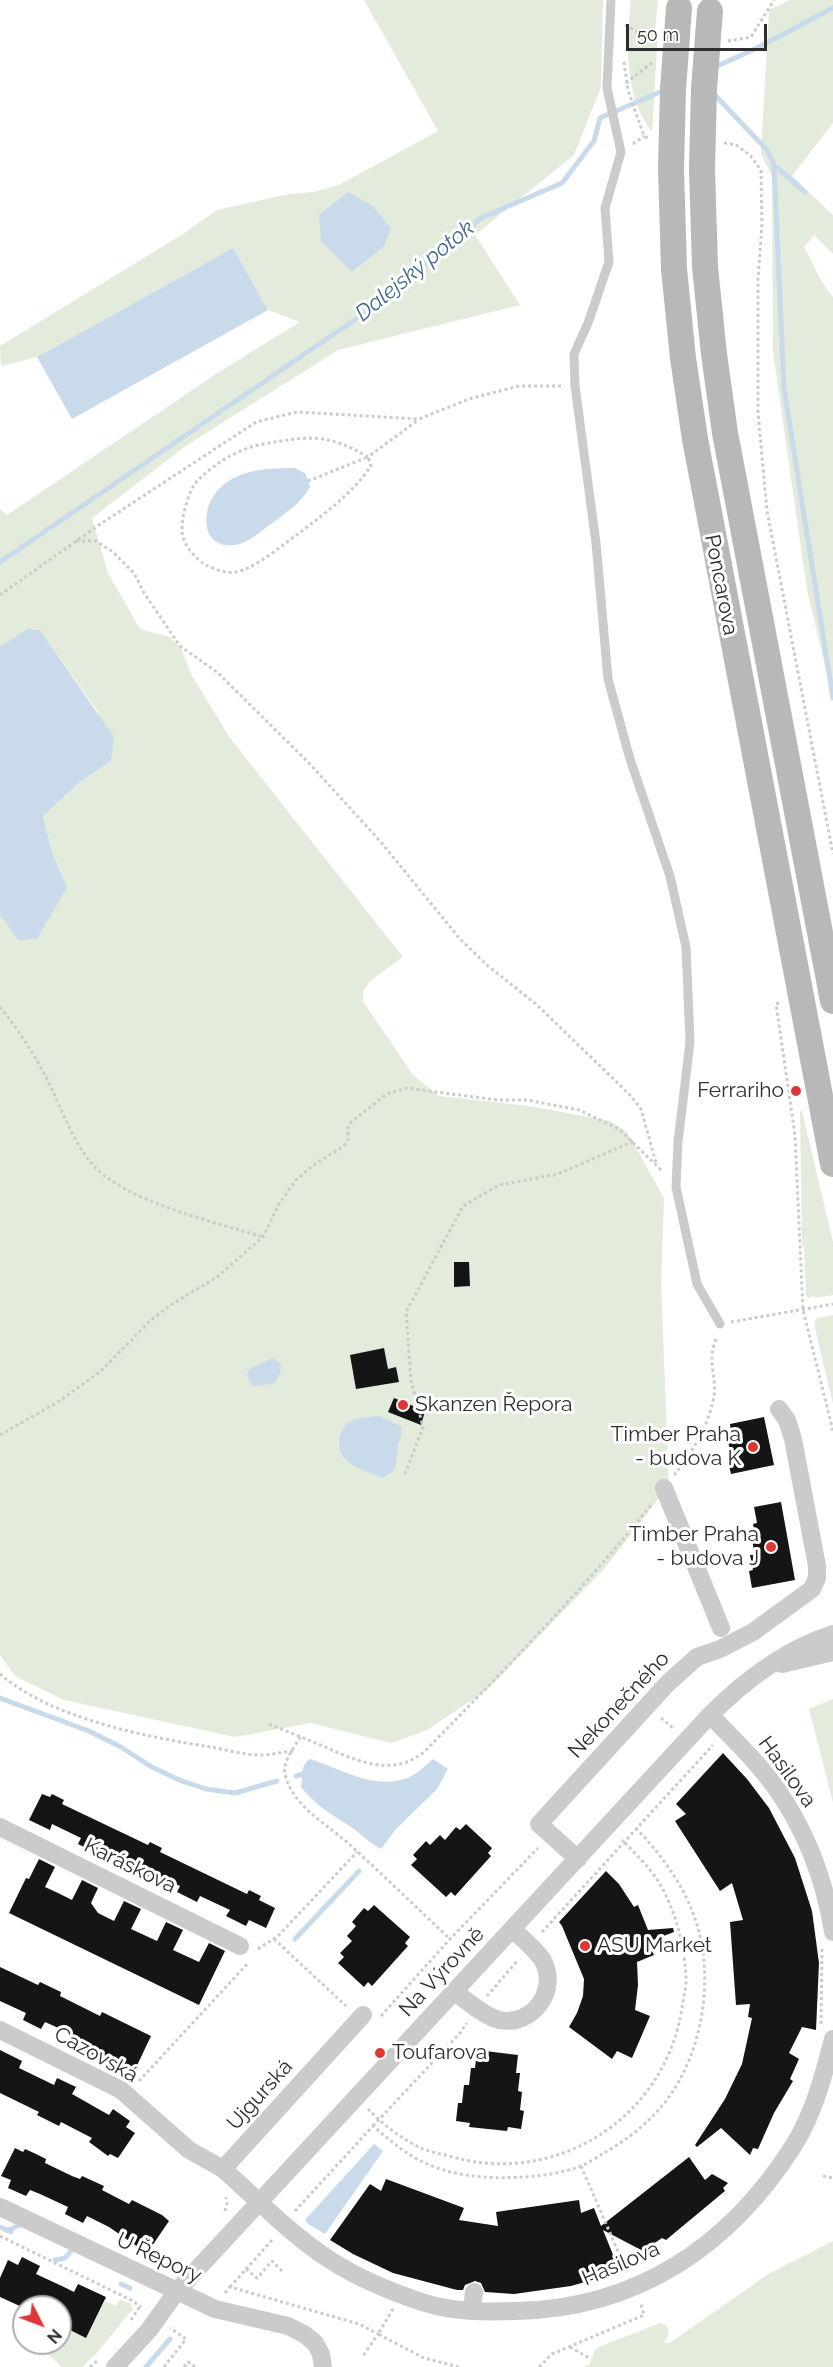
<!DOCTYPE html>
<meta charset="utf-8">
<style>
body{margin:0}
#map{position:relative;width:833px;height:2367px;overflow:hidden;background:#fff;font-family:Raleway,sans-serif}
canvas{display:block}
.north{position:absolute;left:12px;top:2295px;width:60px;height:60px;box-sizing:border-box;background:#fff;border:2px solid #ababab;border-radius:50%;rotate:132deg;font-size:16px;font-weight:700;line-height:24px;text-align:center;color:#2e2e2e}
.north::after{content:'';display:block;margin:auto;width:21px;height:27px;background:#df3638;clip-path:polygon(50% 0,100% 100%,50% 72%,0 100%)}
.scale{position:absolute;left:626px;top:24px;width:141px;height:27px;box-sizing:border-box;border:3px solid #2e2e2e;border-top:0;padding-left:8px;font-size:18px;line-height:21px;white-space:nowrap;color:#2e2e2e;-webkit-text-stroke:4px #fff;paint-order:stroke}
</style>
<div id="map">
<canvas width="833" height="2367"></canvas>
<div class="north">N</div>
<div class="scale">50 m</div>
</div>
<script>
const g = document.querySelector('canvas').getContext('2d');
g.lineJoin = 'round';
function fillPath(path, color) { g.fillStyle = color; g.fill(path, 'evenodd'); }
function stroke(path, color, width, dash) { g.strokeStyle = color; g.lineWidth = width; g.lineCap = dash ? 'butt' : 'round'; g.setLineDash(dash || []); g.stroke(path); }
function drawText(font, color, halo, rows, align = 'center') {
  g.font = font + ' Raleway,sans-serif'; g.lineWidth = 6; g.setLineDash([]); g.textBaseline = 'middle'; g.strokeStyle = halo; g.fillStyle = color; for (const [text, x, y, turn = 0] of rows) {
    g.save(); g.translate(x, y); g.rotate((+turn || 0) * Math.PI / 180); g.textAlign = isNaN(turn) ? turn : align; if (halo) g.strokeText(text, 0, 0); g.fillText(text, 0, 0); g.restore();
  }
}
fillPath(new Path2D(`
 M364,0H603L601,87L574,155L475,235L520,305L338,350L187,445L92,518L108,573L140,629L170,637L181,648L191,674L230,738L403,957L370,981L363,992V1001L413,1075L439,1096L529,1106L610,1121L627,1132L664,1198L661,1283L669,1485L605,1568L487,1690L427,1730L391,1743L311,1723L235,1737L64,1700L15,1676L0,1655V915L18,940L58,899L67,887L52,852L43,816L80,782L111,761L98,712L40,630L27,629L0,646V509L7,515L222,370L300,322L268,310L233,248L37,357L1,366L0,346L183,234L217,210L289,194L313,192L339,185L438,131ZM321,241L384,247L352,272Z
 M631,0H658L655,31L658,32L652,132C623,94 627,45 631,0Z
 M790,0H833V123L792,176L833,215V254L814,235L804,247C814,264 820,283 833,297V699L807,590L773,352L772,176L761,154L769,10Z
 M800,1111H802L833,1242V1295L815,1298L814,1296L808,1298L806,1296L804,1246L802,1245Z
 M833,1315V1404L814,1324L817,1318Z
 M833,1699V1803L809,1709Z
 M833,2241V2367H583L589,2365L595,2350L599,2347L660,2323L666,2325C671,2332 668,2336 664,2343L671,2342L770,2273Z
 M120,2299L131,2304L133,2309L96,2354L82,2367H62L35,2343H60V2325L86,2338L105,2301L116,2306Z`), '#e3ebdc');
fillPath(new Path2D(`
 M348,192L373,206L391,228L384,247L352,272L321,241L319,215Z
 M233,248L268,310L72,419L37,357Z
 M295,468L306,474L310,487C302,502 285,514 271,524C261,531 247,544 235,545C199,550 200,505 221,487C240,469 270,468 295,468Z
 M27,629L40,630L114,737L111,761L80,782L43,816L52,852L67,887L37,939L18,940L0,915V646Z
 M273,1358L281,1365L280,1374L275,1383L253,1387L247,1375L249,1369Z
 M379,1416L401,1426C402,1435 401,1437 398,1445C395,1460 402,1469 382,1478C372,1473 357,1469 348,1462C335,1452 337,1427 351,1421C359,1417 370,1417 379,1416Z
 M311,1759C343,1770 376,1791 410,1777C418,1773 426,1765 433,1759L448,1769L437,1789L396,1829L381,1849C370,1843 363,1836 354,1829C332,1814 319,1809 301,1787C303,1777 300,1763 311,1759Z
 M374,2144L383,2151L325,2234L308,2224L305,2220Z`), '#c9dbea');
stroke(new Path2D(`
 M713,68L757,48L833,8
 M713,93L767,150L774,165L784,389L833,698
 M774,165L805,192
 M0,562L372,308L481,218L562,183L594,141L600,118L667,89
 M0,1698L89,1731L121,1747L150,1766L179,1780L206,1789L235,1793L277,1781
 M296,1776L303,1774L309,1776
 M295,1939L359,1871
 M0,2227L11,2232
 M8,2230L18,2226
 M55,2260L65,2258L72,2250
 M121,2284L130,2288
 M146,2367L170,2339`), '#c9dbea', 5);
fillPath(new Path2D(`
 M454,1262H469L470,1286L454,1287Z
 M384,1348L388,1369L396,1367L399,1382L356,1389L350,1355Z
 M394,1398L425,1411L421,1425L388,1412Z
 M764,1417L774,1465L731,1474L727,1457L731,1456L728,1441L732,1440L730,1424Z
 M781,1502L795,1580L752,1588L749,1571L753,1570L750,1555H755L752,1540L756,1539L753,1524L757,1523L754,1507Z
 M723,1753L747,1779L769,1808L795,1858L812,1911L819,1963L816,2030L802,2027L789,2053L799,2059L790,2079L793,2081L774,2113L758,2149L753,2148L750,2155L721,2128L697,2147L695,2145L725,2099L742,2064L752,2018L748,2017L750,2004L736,2005L730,1922L743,1920L732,1883L720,1891L675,1821L686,1814L676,1804Z
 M42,1794L50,1797L52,1794L64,1800L62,1804L148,1845L150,1842L162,1848L160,1852L247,1894L249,1890L261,1896L259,1900L275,1908L266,1928L249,1920L246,1926L226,1916L230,1910L200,1896L197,1902L177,1892L180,1886L151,1872L147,1878L128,1868L131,1862L101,1847L98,1854L78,1844L81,1838L52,1824L50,1830L29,1820Z
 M466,1824L492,1848L488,1853L491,1856L455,1896L451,1892L446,1897L411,1865L417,1859L413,1855L426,1841L430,1845L440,1835L445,1840L456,1827L460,1830Z
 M39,1859L55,1867L45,1887L58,1893L72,1900L82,1880L98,1888L91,1903L98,1913L114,1921L124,1901L141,1909L131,1929L157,1941L166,1922L183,1930L173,1950L199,1962L209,1943L225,1951L199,2005L9,1913L26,1878L29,1879Z
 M606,1871L619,1884L634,1907L638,1905L648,1930L673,1928L674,1932L648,1942L654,1955L637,1962L638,1985L635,2010L650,2016L632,2058L617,2051L612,2059L569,2027L577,2013L583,1996L584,1979L562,1926L559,1922Z
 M374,1905L410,1937L405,1943L408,1946L372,1986L368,1982L364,1987L338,1963L344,1957L340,1953L352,1941L347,1936L356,1926L352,1922L364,1908L368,1911Z
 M0,1967L38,1985L40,1982L61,1992L60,1996L100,2016L102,2012L151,2036L133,2074L85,2051L89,2044L54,2026L45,2022L41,2029L23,2020L26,2013L0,2001Z
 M0,2050L22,2061L19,2068L54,2085L57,2078L76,2087L72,2094L109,2115L113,2109L130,2121L126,2127L135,2133L118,2158L110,2154L108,2156L89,2142L92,2138L61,2122L59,2126L37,2115L39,2112L0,2093Z
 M477,2050L518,2055L516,2073H520L518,2091L522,2092L520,2110L524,2111L521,2129L508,2127L507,2131L469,2127L470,2123L456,2121L458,2103H462L464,2085H469L471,2068H475Z
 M15,2148L23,2152L25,2149L36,2154L46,2159L45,2163L72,2176L80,2179L82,2176L104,2186L102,2190L129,2204L132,2200L162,2215L169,2221L152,2246L143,2240L138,2247L109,2227L87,2216L83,2223L65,2214L68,2207L40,2194L30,2190L26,2196L8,2188L11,2180L1,2176Z
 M689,2157L705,2180L712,2174L728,2183L723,2188L725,2191L666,2240L662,2238L643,2251L603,2230L620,2272L571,2286L514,2294L485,2292L481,2283L475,2281L465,2285L463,2290H457L393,2273L353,2254L330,2240L370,2184L381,2191L386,2179L464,2208L459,2220L498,2226L496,2212L579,2200L581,2213L594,2208L601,2226Z
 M22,2257L40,2266L36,2274L64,2287L74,2292L78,2284L106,2297L86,2338L60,2325V2307H22L0,2297V2278L8,2260L18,2265Z`), '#151515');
stroke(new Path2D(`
 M625,25L655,41
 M728,41L751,37L774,0
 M624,62L628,90L644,136L649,139
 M626,83L653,62
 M724,143L736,145L750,155L761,170L762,224L758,279V413L767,511L833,854
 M633,144L644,136
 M308,481L368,457L371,466C351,495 325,513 298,534C282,545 255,569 236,572C226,574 214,569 206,565C196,559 186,548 183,537C179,524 188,491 197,481C215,463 239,448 264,444C308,436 328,433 368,457L418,420
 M76,541H96L113,552L134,573L144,593L180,646L217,672L309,763L380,841L460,939L488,966L536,1004L629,1094L641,1109L656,1163
 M0,595L99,525L256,422L297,412L419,419L469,399L519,386H561
 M779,1003L776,1004L795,1135L803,1310L833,1431
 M0,1007C17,1028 32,1051 45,1075C60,1104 71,1139 92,1164C125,1202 215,1222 263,1237
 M731,1322L833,1304
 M0,1435L58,1402L101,1371L150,1321L169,1306L217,1277L263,1237L279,1204L296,1180L312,1166L344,1146L348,1139V1128L351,1122L387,1094L407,1088L497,1100H527L579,1110L619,1129L663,1172
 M405,1474L423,1427L411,1380L406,1312L463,1206L499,1185L558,1174L634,1141
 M674,1475C692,1453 709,1425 714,1396C716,1384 712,1372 712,1359C711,1352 715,1344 716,1337
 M0,1674C50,1718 146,1737 211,1747C227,1750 244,1755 261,1755C271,1755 282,1752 293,1751
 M661,1718L673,1728
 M269,1724C288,1732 307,1739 325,1747C359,1762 397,1779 428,1748C505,1669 583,1590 652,1504
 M300,1737C295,1747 282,1762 285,1774C292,1806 327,1824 349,1844C383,1875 416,1907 450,1939
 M542,1932L713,1745
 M274,1939L346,2006
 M258,1949L278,1936L357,1852
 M487,1996L518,1960
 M381,2016L450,1939L538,1848
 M821,2024L822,1947
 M139,2081L249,1962
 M368,2109C382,2124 403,2140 423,2149C431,2152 440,2154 449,2156C556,2188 665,2118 682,2008C683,1999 686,1990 686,1981C686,1949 675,1908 658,1881C649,1867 634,1852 622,1840
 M373,2126L460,2033L467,2023
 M581,2166L627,2272
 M823,2176L833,2178
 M225,2211L227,2203L226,2197
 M295,2211L373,2126C390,2140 405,2154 425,2163C455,2177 490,2179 523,2177C541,2176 563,2173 581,2166C589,2163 597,2157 604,2153C625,2141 645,2126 661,2107C699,2063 713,1992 700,1936C690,1893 665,1859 636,1828
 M0,2236L133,2301L141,2307
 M246,2269L257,2278L272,2261L284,2273
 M230,2287L273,2239
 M225,2293L230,2287L359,2324L378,2334L363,2356
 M393,2309L378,2334L424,2358L459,2367
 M131,2320L140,2306
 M570,2347L591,2359
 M90,2367L98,2360
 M164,2367L186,2339L170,2328
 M184,2367L188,2362L195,2367
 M539,2367L552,2354L644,2315L641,2304`), '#cbcbcb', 3, [3, 3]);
stroke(new Path2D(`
 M611,0L607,88L621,152L605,208L609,262L588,323L574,354L575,386L596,543L608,679L630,759L670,876L686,947L690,1042L678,1142L676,1187L697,1284L720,1324`), '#cbcbcb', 9);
stroke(new Path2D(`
 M664,1488L721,1628
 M782,1664L833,1652
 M710,1715C733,1739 759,1763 778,1791C807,1833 825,1882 833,1932
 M0,1827L240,1946
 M578,1859L539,1824L668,1683L697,1657L720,1649L753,1632L812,1589L817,1578V1566L793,1439L787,1420L779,1409
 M455,1992C467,2001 484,2016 499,2020C533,2027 560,1989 542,1959C534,1948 522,1938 512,1929
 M363,2015L223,2169C258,2200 291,2235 330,2260C358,2278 394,2293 425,2303C453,2312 486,2312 515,2311C637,2309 730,2246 794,2145C814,2113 824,2074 833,2039
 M0,2030L121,2090L189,2150L223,2169
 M0,2207L215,2309L288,2326L304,2334L315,2343L321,2354L323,2367
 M472,2310L474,2292
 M115,2367L149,2330L177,2291L710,1715C745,1680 785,1649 833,1634`), '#cbcbcb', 18);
stroke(new Path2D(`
 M671,169L674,269L683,358L695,439L833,1164
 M702,169L705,267L714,354L725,433L833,1001`), '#b8b8b8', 26);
stroke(new Path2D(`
 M671,169L673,89L679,8
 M702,169L704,89L710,11`), '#b8b8b8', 26);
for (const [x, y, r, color] of [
 [796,1091,6,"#df3638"],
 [403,1405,6,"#df3638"],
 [753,1447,6,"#df3638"],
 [771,1547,6,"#df3638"],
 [585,1946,6,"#df3638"],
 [380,2053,6,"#df3638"]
]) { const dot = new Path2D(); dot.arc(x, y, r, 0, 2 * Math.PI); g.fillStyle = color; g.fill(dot); stroke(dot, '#fff', 2); }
drawText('21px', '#2e2e2e', '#fff', [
 ["Poncarova",721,585,79],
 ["Nekonečného",619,1705,-47],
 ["Hasilova",787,1772,54],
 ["Karáskova",130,1866,26],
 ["Na Výrovně",442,1972,-47],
 ["Cazovská",96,2055,29],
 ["Ujgurská",260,2095,-48],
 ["U Řepory",159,2258,25],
 ["Hasilova",621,2264,-23]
]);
drawText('21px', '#2e2e2e', '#fff', [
 ["Ferrariho",784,1091],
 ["Skanzen Řepora",415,1405,"left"],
 ["Timber Praha",741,1435],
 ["- budova K",741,1459],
 ["Timber Praha",759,1535],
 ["- budova J",759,1559],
 ["ASU Market",597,1946,"left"],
 ["Toufarova",392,2053,"left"]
], 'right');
drawText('italic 22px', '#3f6a8d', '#fff', [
 ["Dalejský potok",415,271,-39]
]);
</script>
